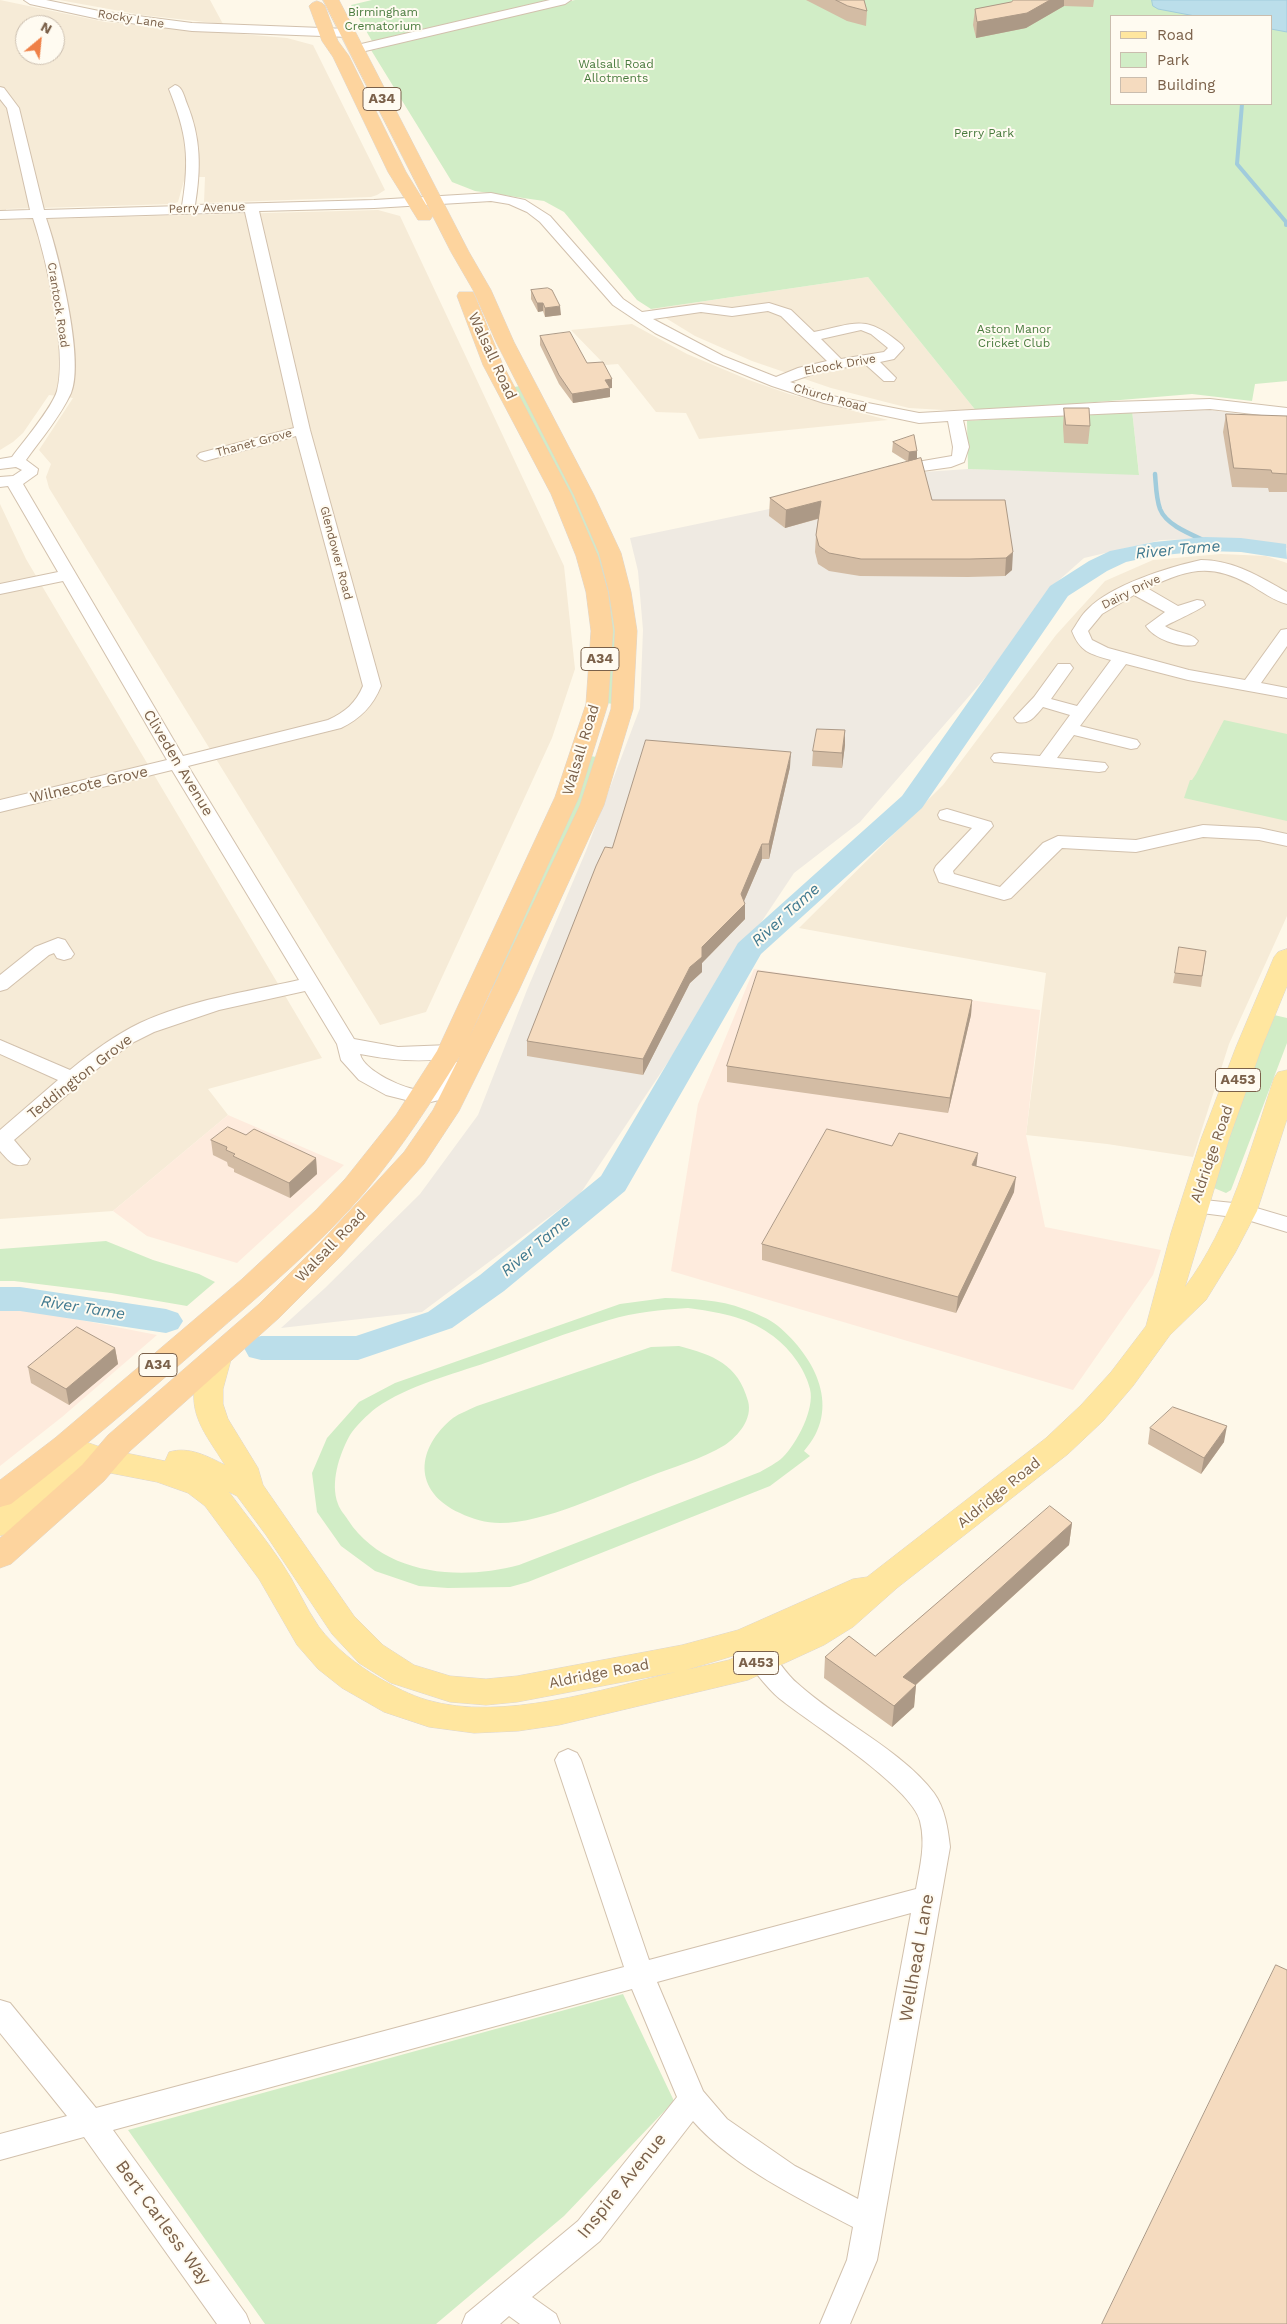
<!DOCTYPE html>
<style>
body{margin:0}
#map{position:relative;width:1287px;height:2324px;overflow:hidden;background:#fef8e9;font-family:"Work Sans",sans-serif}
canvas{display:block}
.legend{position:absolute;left:1110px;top:15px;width:162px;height:90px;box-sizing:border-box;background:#fffbf1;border:1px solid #cabdae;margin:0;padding:6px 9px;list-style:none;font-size:15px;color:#7b614a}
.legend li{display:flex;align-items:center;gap:10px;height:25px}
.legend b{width:25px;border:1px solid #cabdae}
.north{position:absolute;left:15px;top:15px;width:50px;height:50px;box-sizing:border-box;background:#fffbf1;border:1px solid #cabdae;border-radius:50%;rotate:28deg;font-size:14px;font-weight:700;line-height:20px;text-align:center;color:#7b614a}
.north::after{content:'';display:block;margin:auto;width:18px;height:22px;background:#ef8047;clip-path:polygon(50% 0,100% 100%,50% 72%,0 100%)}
</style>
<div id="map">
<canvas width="1287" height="2324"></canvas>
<ul class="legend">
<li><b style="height:6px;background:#ffe69f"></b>Road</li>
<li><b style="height:14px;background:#d1edc6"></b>Park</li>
<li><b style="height:14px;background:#f5dbbf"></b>Building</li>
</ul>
<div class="north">N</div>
</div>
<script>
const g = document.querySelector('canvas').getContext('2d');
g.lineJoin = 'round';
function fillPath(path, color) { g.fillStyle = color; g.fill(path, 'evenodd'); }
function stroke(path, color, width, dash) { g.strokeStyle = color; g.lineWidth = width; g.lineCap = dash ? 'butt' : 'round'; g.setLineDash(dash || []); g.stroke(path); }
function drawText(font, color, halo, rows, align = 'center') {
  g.font = font + ' "Work Sans",sans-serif'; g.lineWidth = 4; g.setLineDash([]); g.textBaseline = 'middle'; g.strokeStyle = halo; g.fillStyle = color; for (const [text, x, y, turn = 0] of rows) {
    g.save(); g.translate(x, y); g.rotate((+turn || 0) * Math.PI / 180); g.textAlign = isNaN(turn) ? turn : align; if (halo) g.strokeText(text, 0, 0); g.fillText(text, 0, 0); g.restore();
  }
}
fillPath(new Path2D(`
 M0,0L105,22L287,38L313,45L385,190L377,195L371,197L204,203L205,177H185L178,202L172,204L6,209V220L378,210L400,216L564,566L575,669L552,738L426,1012L380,1025L49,488L46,477L51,464L39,450L73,398L49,395L23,433L13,442L0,450ZM25,25H55V55H25Z
 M59,0H210L223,24L142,15Z
 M868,277L977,412L909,408L831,388L752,361L695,336L651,309Z
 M632,324L687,354L749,380L789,394L888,420L699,439L686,413L656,412L618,364L605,365L571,330Z
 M0,504L26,559L322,1058L208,1089L228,1115L113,1211L0,1219Z
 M1221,554L1266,556L1287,563V916L1229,1044L1193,1157L1107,1144L1026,1135L1046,973L799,928L943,785L1056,635L1105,581L1153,560Z`), '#f6ebd7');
fillPath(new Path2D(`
 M754,969L1040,1010L1026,1135L1045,1227L1161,1250L1153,1275L1073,1390L671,1271L698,1104Z
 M228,1115L344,1165L237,1263L147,1236L113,1211Z
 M0,1309L30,1310L157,1335L62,1417L0,1466Z`), '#feebdd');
fillPath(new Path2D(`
 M1132,410H1211L1287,422V548L1239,538L1161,540L1084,558L1049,589L997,664L860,822L794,873L580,1194L422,1312L281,1328L325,1288L420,1194L478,1115L527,990L586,851L640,708L643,630L638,571L630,538L779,507L909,473L968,469L1139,474Z`), '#efeae2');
fillPath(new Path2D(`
 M372,0H549L372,41L351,5Z
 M575,0H1287V381L1255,384L1252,401L1192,394L977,412L868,277L651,309L637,300L564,212L544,201L475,191L452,182L371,50L379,49L377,46L403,42ZM1111,16H1271V104H1111Z
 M520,386L573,490L607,566L619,648L614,704L605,703L611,648L514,387Z
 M1132,410L1139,475L968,469L967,421Z
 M1224,720L1287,734V821L1184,798L1190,780H1192L1196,774Z
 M590,756L597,757L574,824L504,975L487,995Z
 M1274,1015L1287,1018V1043L1231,1190L1226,1193L1214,1188L1267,1016Z
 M106,1241L153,1260L199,1274L215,1282L187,1306L111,1293L14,1281H0V1249Z
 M665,1298C691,1299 720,1299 744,1309C755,1313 770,1319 778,1326C816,1358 842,1409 804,1451L810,1456L770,1486L528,1582L510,1587L448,1588L419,1586L375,1571L341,1546L317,1512L312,1473L327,1438L359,1402L395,1383L620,1304ZM688,1308C716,1312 746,1316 770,1334C788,1346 805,1368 810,1389C815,1409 797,1443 783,1457C777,1463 768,1467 760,1472L519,1565C460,1581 384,1575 348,1520C345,1515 340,1510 338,1504C330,1483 339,1455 350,1435C355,1427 368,1414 376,1408C409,1385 451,1375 488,1362C528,1348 568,1332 609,1320C635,1312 661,1310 688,1308Z
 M679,1346C713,1355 738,1364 748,1401C753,1419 738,1436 725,1445C702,1459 673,1467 648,1477C605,1493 545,1523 500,1523C486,1523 472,1519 460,1513C412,1491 416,1448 453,1418C460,1413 469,1410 477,1406L651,1347Z
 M623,1994L674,2101L564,2216L436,2324H265L128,2130Z`), '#d1edc6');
const water = new Path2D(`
 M1152,0H1287V32L1271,29V16H1195L1158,9L1153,6Z`);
fillPath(water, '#bbdeea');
stroke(water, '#a1ccdc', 1);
stroke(new Path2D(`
 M1242,104L1237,164L1286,222V225`), '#a1ccdc', 4);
stroke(new Path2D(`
 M1155,474C1156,485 1156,498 1160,509C1167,527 1196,536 1212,544`), '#a1ccdc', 4.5);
fillPath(new Path2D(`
 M1205,537L1241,538L1286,544L1287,559L1241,552L1205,551L1154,556L1126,562L1107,571L1068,596L922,808L761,954L625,1191L504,1291L452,1328L358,1360H261L249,1357L244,1348L249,1339L261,1336H356L428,1312L480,1275L601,1176L738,943L902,796L1050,586L1089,561L1110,551L1154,542Z
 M0,1287H20L166,1309L178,1313L183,1321L178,1329L166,1333L20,1311H0Z`), '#bbdeea');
const minor = new Path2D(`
 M24,0H46L99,11L192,23L348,29L354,33L348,37L192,31L99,19L30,4Z
 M550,0H571L565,4L357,53L351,49L357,45Z
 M175,85C183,87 184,97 187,104C201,138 201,169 195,205L374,200L491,193L525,200L550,216L623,299L642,312L701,304L732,308L769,303L791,310L814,332C857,323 866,314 902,345L904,348L894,359L880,362L896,378L894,381H884L865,364L819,372L790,382L832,396L919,413L1112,402L1210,399L1287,408V418L1210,409L963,420L969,447L964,462L951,467L894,475L888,473L886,470L888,467L952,456L953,447L948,421L919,423L824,403L772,386L713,362L655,333L613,305L540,222L527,212L509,204L491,201L374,208L259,211L310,430L381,686C373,706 360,719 341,728L188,766L354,1039L398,1047L450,1045L457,1046L460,1051L457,1056C426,1064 391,1060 360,1054C364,1071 405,1090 422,1090C426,1090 430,1089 434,1088L450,1063L457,1062L464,1063L467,1068L448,1098L422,1104L386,1095L359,1080L341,1060L337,1044L305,991L219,1010L154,1032L134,1042L103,1064L14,1140L30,1159L27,1164C13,1168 9,1161 0,1151V1130L58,1080L0,1054V1040L70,1070C92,1052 115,1035 140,1023C190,1000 246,992 299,980L172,770L0,812V800L167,760L63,581L0,594V584L58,572L8,486L0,487V477L13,476L22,470L16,467L0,469V459L12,457C23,442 52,408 57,391C68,351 46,258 33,218L0,219V211L30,210L7,108L0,99V87L4,88L19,108L44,210L182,206C190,158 187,134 169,89ZM245,212L294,428L200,453L197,456L200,459L205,461L296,436L363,686C356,703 345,712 328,720L183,756L23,484L37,474L38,469L26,460C41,439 60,417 71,393C85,361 58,252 46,218ZM768,311L781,316L827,361L798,368L776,377L723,356L653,319L701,312L732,316ZM861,330L871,334L888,348L884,352L841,359L821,339Z
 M1201,560C1234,560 1260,577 1287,592V604C1274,601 1261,591 1249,584C1209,562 1187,570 1147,588L1178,606L1197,600L1203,601L1205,605C1203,608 1173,622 1165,626C1174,633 1191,632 1198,641L1195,645C1180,648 1154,639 1146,626L1165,612L1134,595L1102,614L1088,631L1092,640L1108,648L1189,670L1245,680L1281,630L1287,629V646L1261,683L1287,688V698L1188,680L1126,664L1080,726L1137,740L1140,744L1137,748L1131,749L1074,735L1057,758L1105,763L1108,767L1105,771L1099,772L994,762L991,758L994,754L1000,753L1040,756L1070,715L1043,707C1035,716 1030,725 1017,722L1014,718L1034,697L1058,664H1070L1073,668L1051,699L1077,706L1111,660C1090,654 1080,652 1072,631C1077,624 1081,615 1088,609C1111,585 1169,567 1201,560Z
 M947,809L991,822L993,826L953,871L954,874L1000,887L1043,843L1058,836L1136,840L1203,825L1259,828L1287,834V846L1259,840L1203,837L1136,852L1062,848L1011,898L1004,900L939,882L934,870L936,866L972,828L940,819L938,815L940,811Z
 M58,938L65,940L74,954L71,958L64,960L57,958L54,953L49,955L7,989L0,991V975L35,947Z
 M1194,1199L1243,1204L1287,1217V1232L1241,1218L1186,1211L1183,1206L1186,1201Z
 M752,1638C772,1645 781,1670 797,1683C837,1720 902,1750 934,1793C945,1808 948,1829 950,1847L877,2260L850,2324H820L847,2260L853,2227C800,2199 732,2166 693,2121L600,2241L532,2297L556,2314L560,2324H520L509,2316L500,2324H462L466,2314L578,2221L677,2097L632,1989L113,2130L246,2314L250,2324H217L84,2137L0,2160V2134L67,2116L0,2033V2000L10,2003L96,2108L624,1967L555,1760L559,1753L568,1749L577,1753L581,1760L649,1960L916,1889C920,1866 926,1844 920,1821C912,1787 810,1723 780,1699C767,1688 747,1663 739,1648L743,1641ZM911,1913L858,2199L795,2166L727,2119L703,2091L657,1982Z`);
const primary = new Path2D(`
 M1287,949V986L1262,1047L1229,1139L1185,1287C1231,1225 1250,1150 1274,1078L1278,1072L1287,1070V1119L1257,1211L1235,1253L1206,1300L1170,1335L1133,1386L1103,1421L1068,1454L897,1588L853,1627L824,1645L748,1680L559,1725L518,1731L474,1733L429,1727L384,1712L342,1688L318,1669L297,1645L259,1579L205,1506L188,1493L157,1482L105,1472L78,1479L11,1532L0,1536V1507L57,1462L68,1459L55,1454L51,1446L55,1438L66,1435L106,1449L165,1461L169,1452C189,1446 207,1456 225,1465C205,1433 186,1413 197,1375C200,1365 202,1357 207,1349L217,1346L227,1349L232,1356L223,1389V1404L228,1419L258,1468L263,1485L354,1616L383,1645L414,1665L450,1676L486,1679L517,1676L682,1645L738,1630L853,1579L867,1577L1046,1438L1081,1405L1111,1372L1146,1326L1171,1233L1201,1139L1236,1047L1274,957L1278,952ZM229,1492L237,1496L266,1535L332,1634L359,1663L391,1683L450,1702L486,1705L517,1702L676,1672C602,1689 502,1722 427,1700C410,1695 395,1687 379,1678C357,1665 335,1648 319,1627C305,1607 295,1582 281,1562C265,1538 246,1515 229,1492ZM743,1653L729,1660L686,1670Z`);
const trunk = new Path2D(`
 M323,0H339L469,252L491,290L514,342L594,495L621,553L631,592L637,631L633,709L604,805L519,990L459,1111L424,1164L341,1256L279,1318L130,1451L104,1481L11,1564L0,1568V1538L82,1465L108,1435L259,1304L321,1242L404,1152L433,1110L460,1056C431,1103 401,1149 365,1192C319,1246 262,1293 208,1340C144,1396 79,1452 11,1504L0,1507V1480L55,1438L242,1279L316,1210L345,1179L396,1115L437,1051L555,797L586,704L591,631L586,592L576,556L551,494L483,365L457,296L459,292H473L475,296L503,365L571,494L598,556L608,592L613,631L608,704L579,797L469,1038L580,805L611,709L615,631L609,592L599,553L574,495L496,342L473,290L451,252Z
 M317,1L322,3L325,6L338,41L349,56L406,172L433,216L430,220H418L388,172L333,57L322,41L309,6L312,3Z`);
stroke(minor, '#d2c1ad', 2);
stroke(primary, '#ddd6d0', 1);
stroke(trunk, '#ddd6d0', 1);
fillPath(minor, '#fff');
fillPath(primary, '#ffe69f');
fillPath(trunk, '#fdd49e');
fillPath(new Path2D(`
 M806,0H864L867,11L866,26L847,21Z
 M1014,0H1094L1093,7L1064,6L1026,28L976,38L973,25L975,9L1011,2Z
 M531,290L561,315L545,317L543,311L538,312L531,299Z
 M540,336L587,363L612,388H609L610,397L573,403L559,384L540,345Z
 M1064,408L1090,426L1088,444L1064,443L1063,426Z
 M1226,414L1287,417V492H1269L1268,488L1232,487L1223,432Z
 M893,442L917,451V459L932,500H1005L1012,570L1005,576L968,577L860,576L829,571L818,564L815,552L816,535L818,519L785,528L769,516L770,498L908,462L892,452Z
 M845,730V745L842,768L812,766L813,751Z
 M790,767L769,859H762L744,901L745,919L702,963V972L690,983L643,1075L527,1056V1041L612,848Z
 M1206,951L1201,987L1173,983L1175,973Z
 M972,1000L971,1015L948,1113L727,1082V1066Z
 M246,1135L316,1158L317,1174L290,1198L234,1172V1169L228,1166L227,1162L213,1155L211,1140Z
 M892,1146L977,1166L1014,1192L956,1313L762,1260V1244Z
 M115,1348L118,1364L69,1405L31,1383L28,1367Z
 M1150,1428L1224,1442L1201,1474L1148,1444Z
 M1072,1523L1069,1545L916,1685L914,1707L892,1727L824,1678L825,1657L875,1656Z`), '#d3bca4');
fillPath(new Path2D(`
 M1050,0H1064V6L1026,28L976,38L977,22Z
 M537,303H543V311L538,312Z
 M560,306L561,315L545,317V308Z
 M612,379V388L605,389V380Z
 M610,388V397L573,403L572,394Z
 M917,451V460L908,462L909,452Z
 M821,501L820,518L785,528L786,510Z
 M1013,552L1012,570L1005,576L1006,558Z
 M845,730V745L842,768V753Z
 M791,752L790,767L769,859V844Z
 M762,844V859L741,908L745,904V919L702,963V972L690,983L643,1075V1059L690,967L702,947L741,894Z
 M972,1000L971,1015L948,1113L950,1098Z
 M978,1153L976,1169L972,1165Z
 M316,1158L317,1174L290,1198L289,1183Z
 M1016,1177L1014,1192L956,1313L958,1297Z
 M115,1348L118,1364L69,1405L66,1389Z
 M1227,1426L1224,1442L1201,1474L1204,1458Z
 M1072,1523L1069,1545L901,1698L903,1677Z
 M916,1685L914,1707L892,1727L894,1706Z`), '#ac9986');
const building = new Path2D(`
 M836,0H864L867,11L848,6Z
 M1014,0H1050L1027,13L977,22L975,9L1011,2Z
 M548,288L552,290L560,306L545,308L543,303H537L531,290Z
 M570,332L587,363L603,362L612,379L605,380L610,388L572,394L559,375L540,336Z
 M1064,408H1089L1090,426L1066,425Z
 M1226,414L1287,416V474L1272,473L1271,470L1234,468Z
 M914,435L917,451L909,452L893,442Z
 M921,458L932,500H1005L1013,552L1006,558L970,559H861L829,553L819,546L816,535L821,501L786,510L770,498Z
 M817,729L845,730L842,753L813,751Z
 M646,740L791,752L769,844H762L741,894L745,904L702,947V957L690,967L643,1059L527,1041L596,866L605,847L612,848Z
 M1179,947L1206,951L1202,976L1175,973Z
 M758,971L972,1000L950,1098L727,1066Z
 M228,1127L246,1135L254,1129L316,1158L289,1183L233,1156L235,1154L226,1150L227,1147L211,1140Z
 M827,1129L892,1146L899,1133L978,1153L972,1165L1016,1177L958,1297L762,1244Z
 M77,1327L115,1348L66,1389L28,1367Z
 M1173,1407L1227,1426L1204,1458L1150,1428Z
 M1050,1506L1072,1523L903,1677L916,1685L894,1706L825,1657L849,1636L875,1656Z
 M1276,1965L1287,1970V2324H1102Z`);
fillPath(building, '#f5dbbf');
stroke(building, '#ac9986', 1);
drawText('12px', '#497b3e', '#fffbf1', [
 ["Birmingham",383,12],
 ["Crematorium",383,26],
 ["Walsall Road",616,64],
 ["Allotments",616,78],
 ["Perry Park",984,133],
 ["Aston Manor",1014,329],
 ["Cricket Club",1014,343]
]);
drawText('12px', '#7b614a', '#fffbf1', [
 ["Rocky Lane",131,19,9],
 ["Perry Avenue",207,208,-2],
 ["Crantock Road",58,305,81],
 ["Elcock Drive",840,365,-10],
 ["Church Road",830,398,16],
 ["Thanet Grove",254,443,-15],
 ["Glendower Road",336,553,75],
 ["Dairy Drive",1131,592,-26]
]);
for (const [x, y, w] of [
 [382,99,38],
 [600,659,38],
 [1238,1080,45],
 [158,1365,38],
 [756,1663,45]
]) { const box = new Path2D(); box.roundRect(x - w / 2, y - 11.5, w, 23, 4); g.fillStyle = '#fffbf1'; g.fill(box); stroke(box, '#7b614a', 1); }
drawText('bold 14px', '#7b614a', null, [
 ["A34",382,99],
 ["A34",600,659],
 ["A453",1238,1080],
 ["A34",158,1365],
 ["A453",756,1663]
]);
drawText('15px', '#7b614a', '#fffbf1', [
 ["Walsall Road",492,356,65],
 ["Walsall Road",581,750,-73],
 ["Cliveden Avenue",178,763,59],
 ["Wilnecote Grove",89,785,-13],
 ["Teddington Grove",80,1077,-38],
 ["Aldridge Road",1212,1154,-71],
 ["Walsall Road",331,1246,-46],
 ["Aldridge Road",999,1493,-39],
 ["Aldridge Road",599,1674,-11]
]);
drawText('italic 16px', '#417a90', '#fffbf1', [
 ["River Tame",1178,550,-5],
 ["River Tame",786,915,-42],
 ["River Tame",536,1246,-40],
 ["River Tame",83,1308,9]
]);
drawText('18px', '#7b614a', '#fffbf1', [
 ["Wellhead Lane",917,1958,-80],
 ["Inspire Avenue",622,2186,-51],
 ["Bert Carless Way",163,2223,54]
]);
</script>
